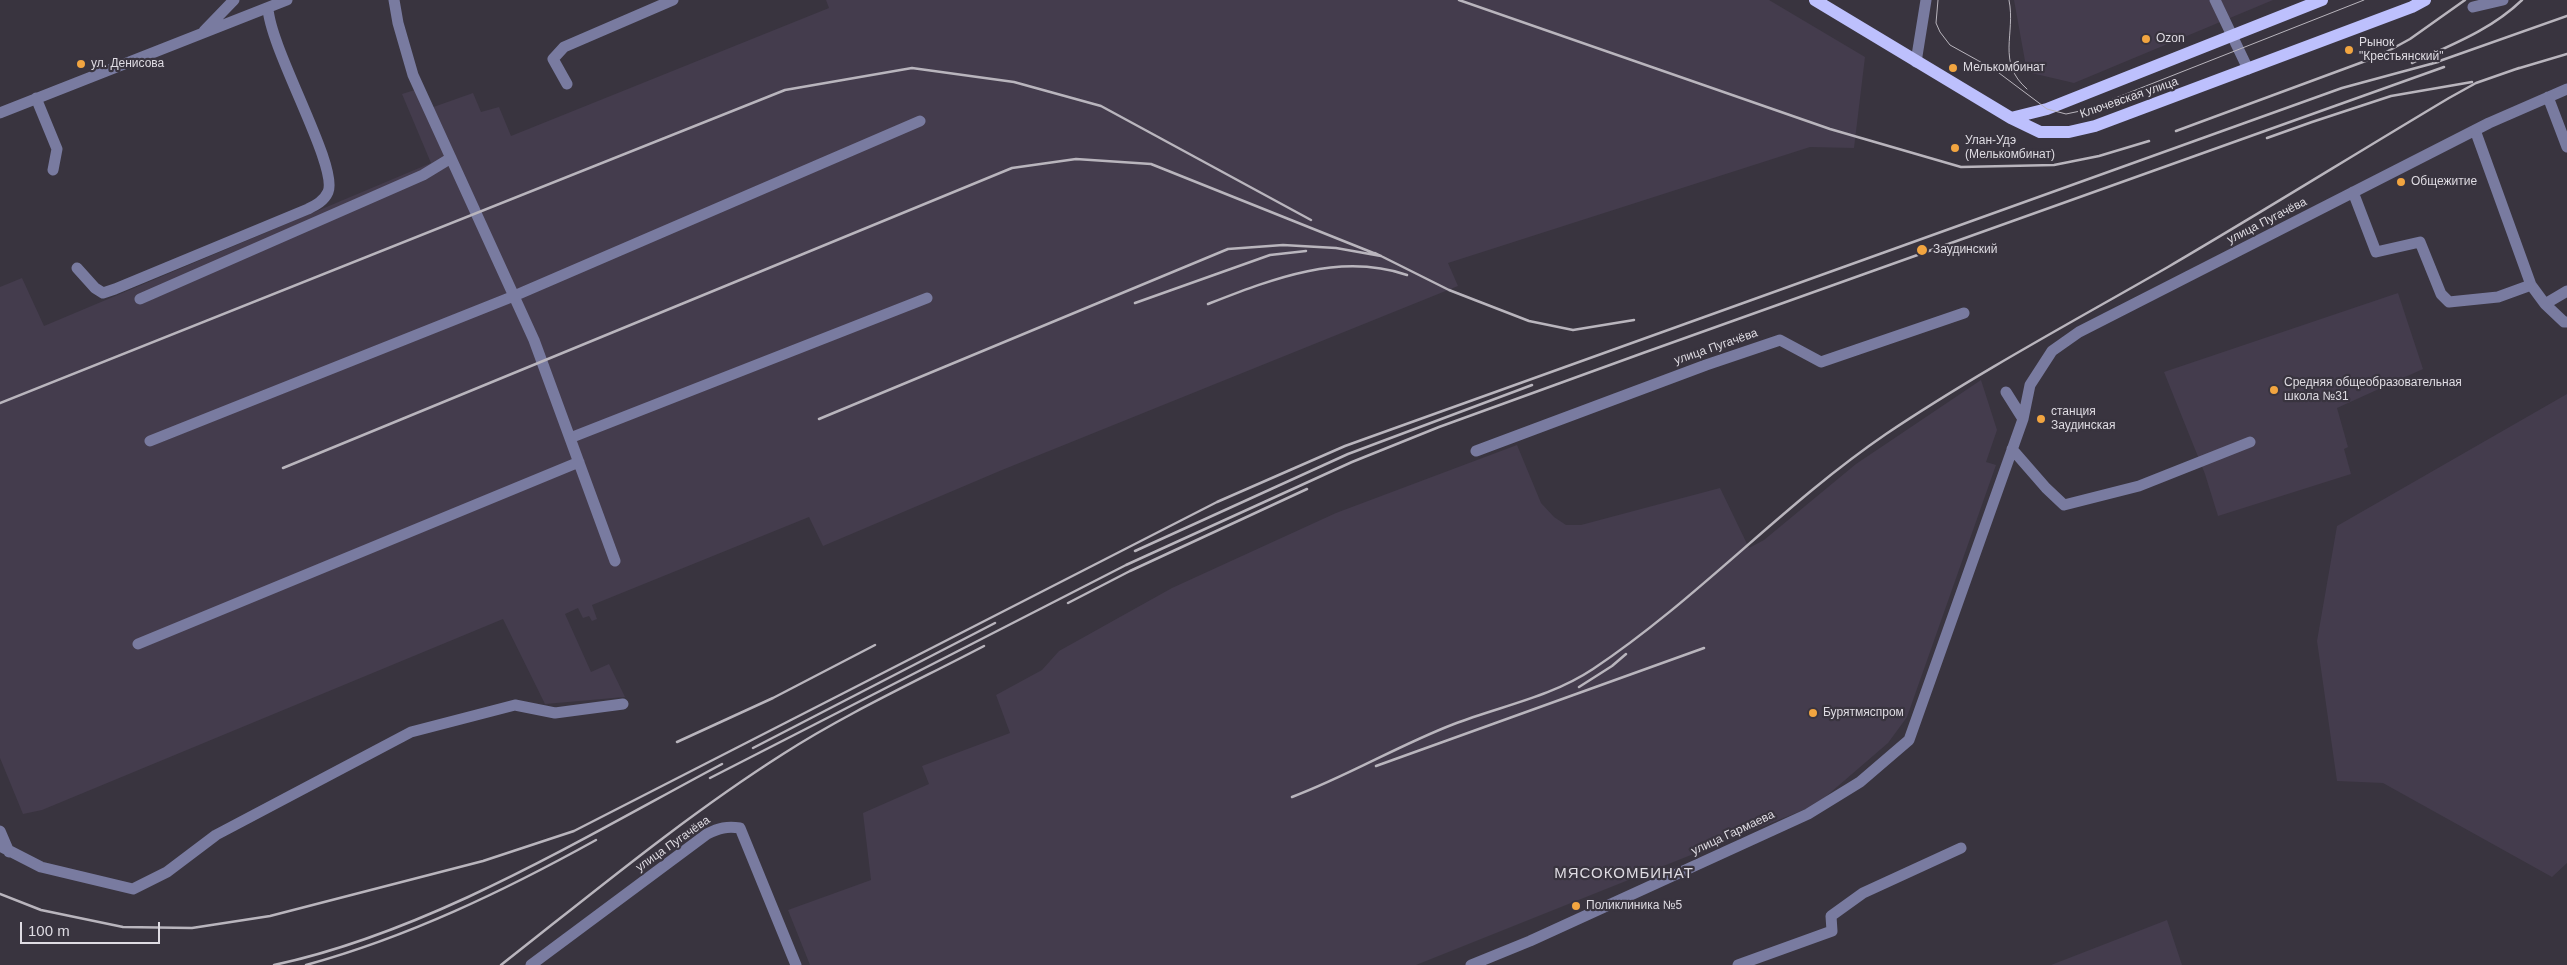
<!DOCTYPE html>
<meta charset="utf-8">
<style>
body{margin:0}
#map{position:relative;width:2567px;height:965px;overflow:hidden;background:#39343f;font-family:Helvetica,sans-serif}
canvas{display:block}
.scale{position:absolute;left:20px;top:922px;width:140px;height:22px;box-sizing:border-box;border:2px solid #dfdce3;border-top:0;padding-left:6px;font-size:15px;line-height:18px;white-space:nowrap;color:#dfdce3;-webkit-text-stroke:4px #39343f;paint-order:stroke}
</style>
<div id="map">
<canvas width="2567" height="965"></canvas>
<div class="scale">100 m</div>
</div>
<script>
const g = document.querySelector('canvas').getContext('2d');
g.lineJoin = 'round';
function fillPath(path, color) { g.fillStyle = color; g.fill(path, 'evenodd'); }
function stroke(path, color, width, dash) { g.strokeStyle = color; g.lineWidth = width; g.lineCap = dash ? 'butt' : 'round'; g.setLineDash(dash || []); g.stroke(path); }
function drawText(font, color, halo, rows, align = 'center') {
  g.font = font + ' Helvetica,sans-serif'; g.lineWidth = 4.5; g.setLineDash([]); g.textBaseline = 'middle'; g.strokeStyle = halo; g.fillStyle = color; for (const [text, x, y, turn = 0] of rows) {
    g.save(); g.translate(x, y); g.rotate((+turn || 0) * Math.PI / 180); g.textAlign = isNaN(turn) ? turn : align; if (halo) g.strokeText(text, 0, 0); g.fillText(text, 0, 0); g.restore();
  }
}
fillPath(new Path2D(`
 M826,0H1769L1865,57L1854,148L1810,147L1448,263L1458,286L1002,470L823,546L809,517L592,605L597,619L592,621L589,616L583,618L578,608L565,614L591,672L609,664L625,697L545,704L503,619L42,810L23,814L0,758V287L22,278L44,326L431,163L402,94L418,89L425,110L473,93L481,112L499,107L511,136L829,8Z
 M2014,0H2273L2074,83L2027,72Z
 M2398,293L2423,369L2337,408L2348,447L2344,449L2351,474L2218,516L2205,474L2164,372Z
 M1981,380L1997,430L1986,462L1996,465L1907,717L1888,743L1816,805L1416,965H810L788,910L871,880L863,813L929,784L922,766L1010,733L996,695L1042,670L1059,651L1172,588L1336,513L1517,445L1541,503L1554,517L1566,525H1581L1720,488L1749,548L1764,540L1856,464Z
 M2567,394V863L2552,877L2383,783L2337,781L2317,641L2337,526Z
 M2167,920L2182,965H2051Z`), '#443c4d');
stroke(new Path2D(`
 M394,0L398,23L413,75L534,340L615,561
 M2215,0L2248,69
 M2473,7L2503,0
 M204,31L234,0
 M1916,62L1926,0
 M567,84L553,59L564,47L673,0
 M2548,97L2567,147
 M36,98L57,149L53,170
 M0,113L287,0
 M2475,130L2531,285L2545,304L2567,291
 M2353,192L2376,252L2420,242L2441,294L2449,302L2498,297L2531,285
 M77,268L95,288L103,293L115,289L308,209C316,205 324,201 328,192C339,167 270,49 268,8
 M140,299L423,175L451,158
 M2545,304L2564,322H2567
 M2006,392L2023,419
 M570,438L927,298
 M150,441L514,296L920,121
 M2012,449L2046,488L2064,505L2139,486L2250,442
 M1476,451L1706,365L1780,340L1821,362L1964,313
 M138,644L579,462
 M0,831L9,852
 M0,846L41,867L133,889L167,872L216,835L411,732L515,705L555,713L623,704
 M531,965L707,834C719,828 727,826 740,828L796,965
 M1471,965L1530,941L1808,814L1860,782L1909,740L2023,419L2030,385L2052,351L2079,332L2489,123L2567,89
 M1738,965L1832,931L1831,916L1863,893L1961,848`), '#797ba0', 11);
stroke(new Path2D(`
 M1815,0L2011,118L2040,132H2069L2095,126L2412,7L2425,0
 M2011,118L2047,109L2322,0`), '#bdc0fd', 12);
stroke(new Path2D(`
 M1938,0L1936,23L1940,32L1950,45L1995,70L2047,109L2066,114L2085,110L2364,0
 M2009,0C2016,34 1996,62 2027,89`), '#b9b5bd', 1);
stroke(new Path2D(`
 M1459,0L1830,129L1961,167L2054,165L2099,156L2149,141
 M2412,63C2451,45 2491,30 2522,0
 M2431,64L2567,16
 M2513,70L2567,54
 M2312,122L2391,96L2472,82
 M2176,131L2379,56L2410,39L2465,0
 M2267,138L2312,122
 M1375,253L1449,290L1529,321L1573,330L1634,320
 M1135,303L1270,255L1306,251
 M1208,304C1272,279 1339,252 1407,275
 M0,403L785,90L912,68L1014,82L1101,106L1311,220
 M283,468L1012,168L1076,159L1151,164L1381,256L1336,248L1283,245L1228,249L819,419
 M1135,551L1348,454L1532,385
 M1068,603L1130,571L1307,489
 M1579,687L1612,666L1626,654
 M677,742L773,698L875,645
 M753,748L995,623
 M1376,766L1704,648
 M710,778L1126,565L1352,462L1439,427L1643,353L2444,67
 M1292,797C1348,776 1399,745 1454,724C1501,706 1551,697 1593,669C1698,599 1782,505 1886,434C1977,373 2074,321 2168,267C2262,212 2355,154 2449,98L2476,83L2519,68
 M0,894L41,910L123,927L192,928L270,916L483,861L574,831L1217,502L1345,446L2342,88L2438,62
 M274,965C429,932 583,838 722,764
 M306,965C408,937 504,891 596,840
 M501,965C594,892 684,817 783,754C847,713 917,681 984,646`), '#b9b5bd', 2.5);
for (const [x, y, r, color] of [
 [2146,39,5,"#f2a540"],
 [2349,50,5,"#f2a540"],
 [81,64,5,"#f2a540"],
 [1953,68,5,"#f2a540"],
 [1955,148,5,"#f2a540"],
 [2401,182,5,"#f2a540"],
 [1922,250,6,"#f2a540"],
 [2274,390,5,"#f2a540"],
 [2041,419,5,"#f2a540"],
 [1813,713,5,"#f2a540"],
 [1576,906,5,"#f2a540"]
]) { const dot = new Path2D(); dot.arc(x, y, r, 0, 2 * Math.PI); g.fillStyle = color; g.fill(dot); stroke(dot, '#39343f', 2); }
drawText('12px', '#dfdce3', '#39343f', [
 ["Ozon",2156,39],
 ["Рынок",2359,43],
 ["\"Крестьянский\"",2359,57],
 ["ул. Денисова",91,64],
 ["Мелькомбинат",1963,68],
 ["Улан-Удэ",1965,141],
 ["(Мелькомбинат)",1965,155],
 ["Общежитие",2411,182],
 ["Заудинский",1933,250],
 ["Средняя общеобразовательная",2284,383],
 ["школа №31",2284,397],
 ["станция",2051,412],
 ["Заудинская",2051,426],
 ["Бурятмяспром",1823,713],
 ["Поликлиника №5",1586,906]
], 'left');
drawText('12px', '#dfdce3', '#39343f', [
 ["Ключевская улица",2129,98,-19],
 ["улица Пугачёва",2267,221,-27],
 ["улица Пугачёва",1716,347,-19],
 ["улица Гармаева",1733,833,-25],
 ["улица Пугачёва",673,844,-35]
]);
g.letterSpacing = '1px';
drawText('15px', '#dfdce3', '#39343f', [
 ["МЯСОКОМБИНАТ",1624,874]
]);
g.letterSpacing = '0px';
</script>
